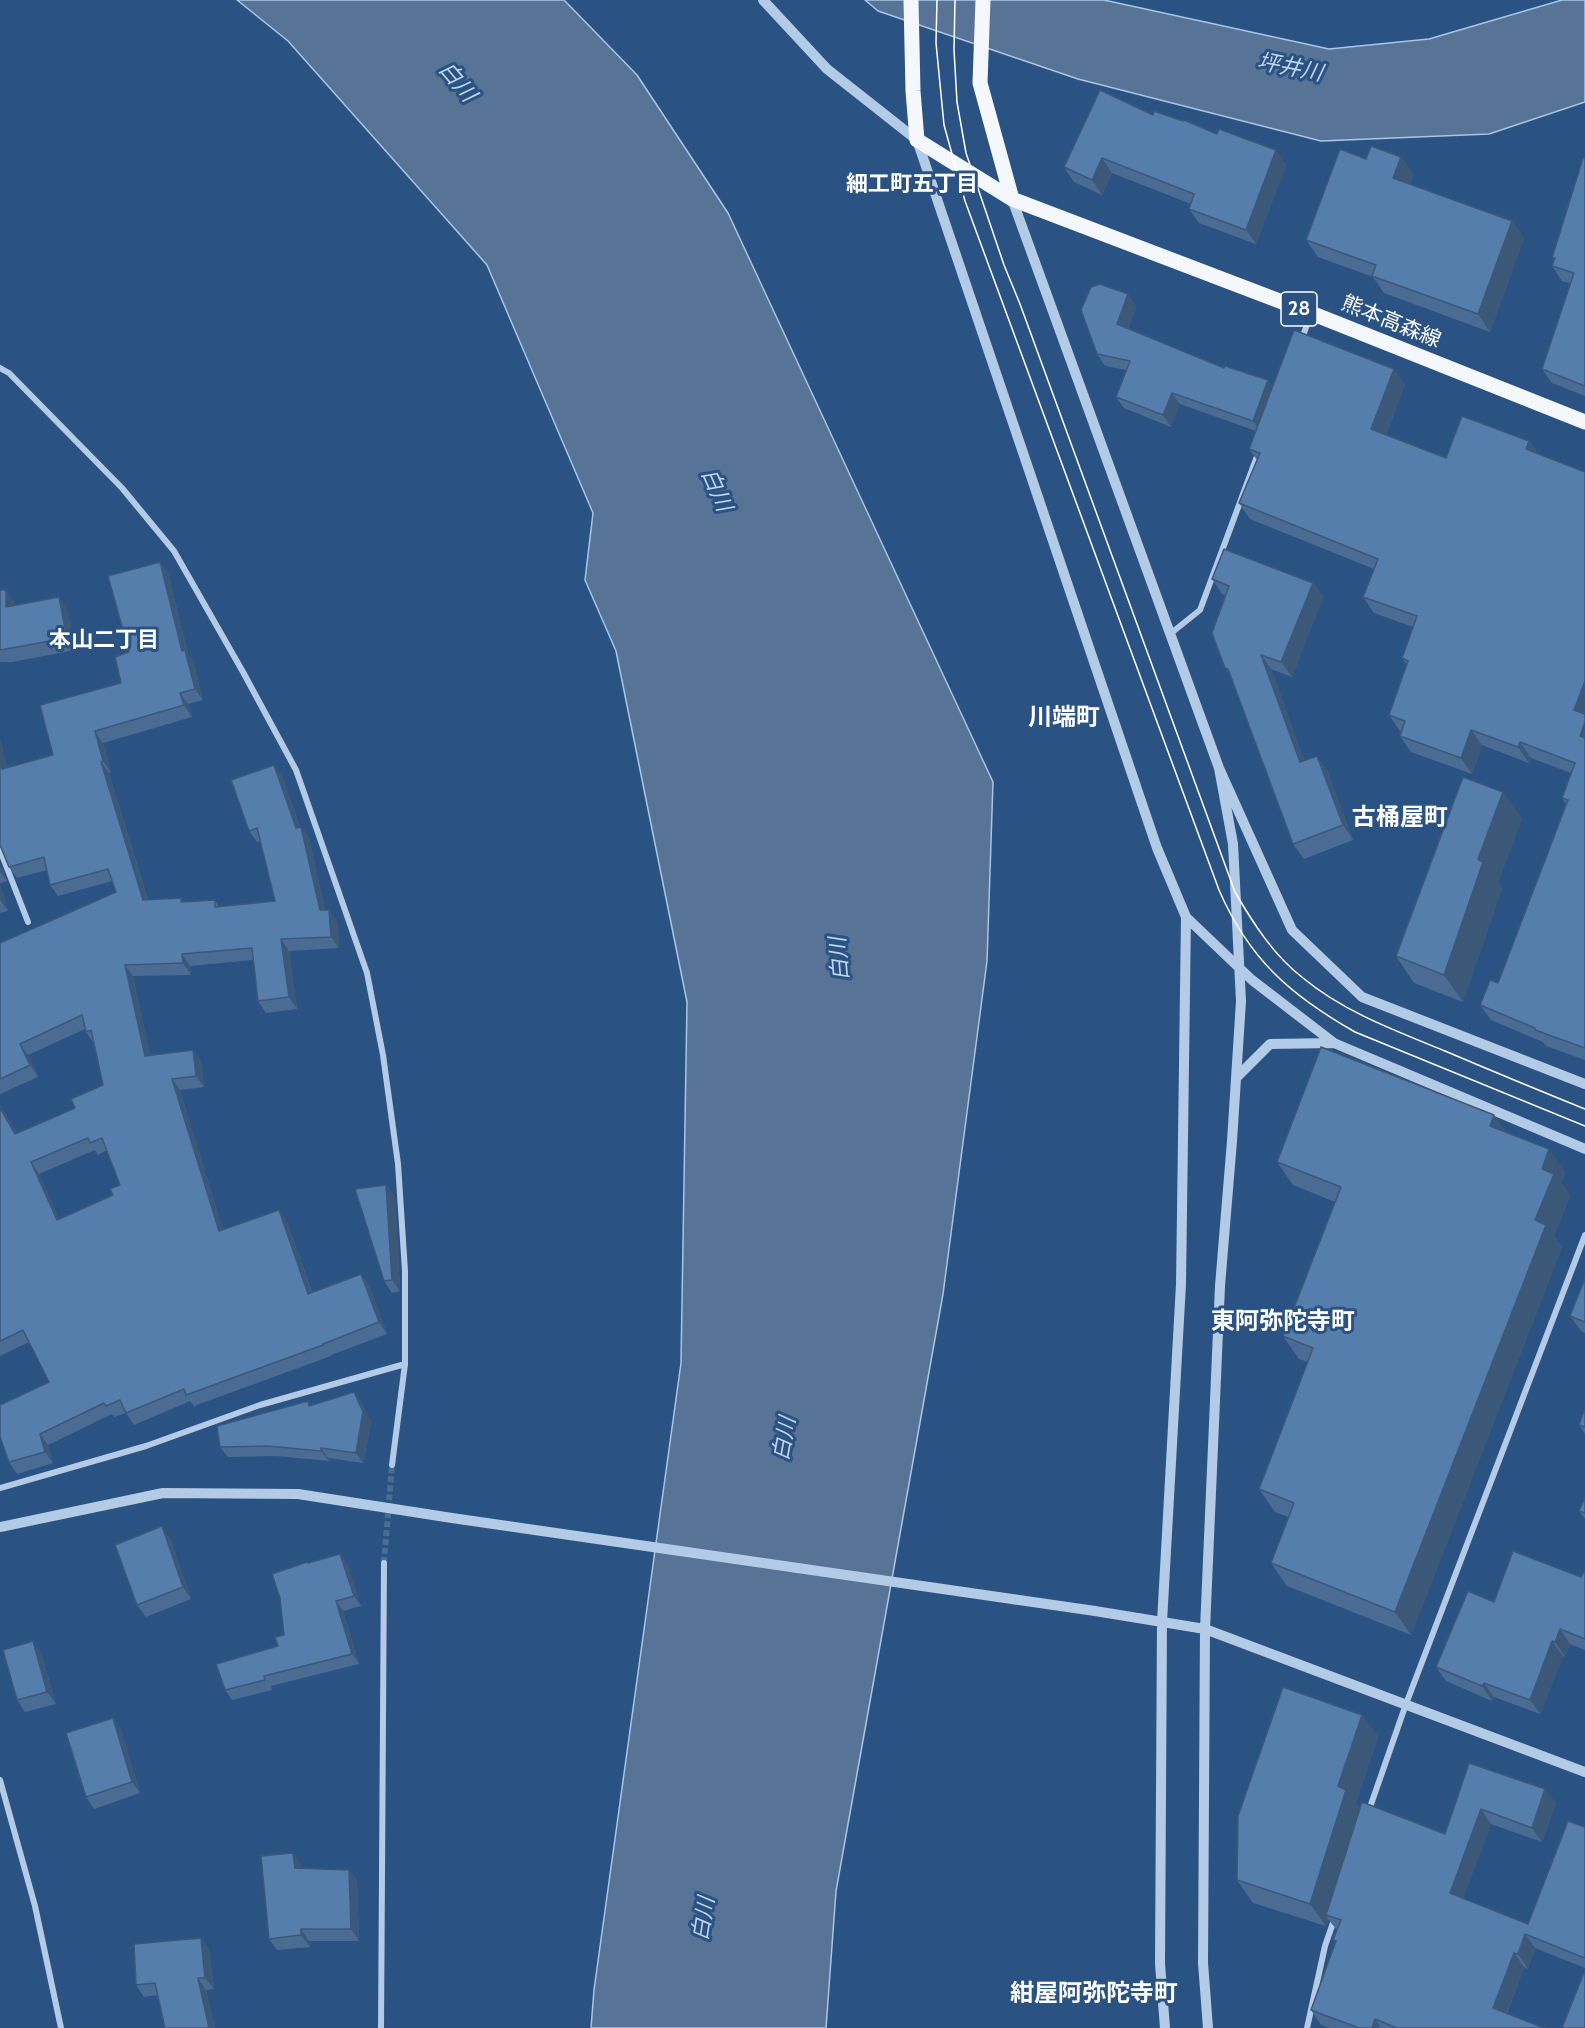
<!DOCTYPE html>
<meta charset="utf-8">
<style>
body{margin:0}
canvas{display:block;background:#2a5282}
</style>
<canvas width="1585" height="2028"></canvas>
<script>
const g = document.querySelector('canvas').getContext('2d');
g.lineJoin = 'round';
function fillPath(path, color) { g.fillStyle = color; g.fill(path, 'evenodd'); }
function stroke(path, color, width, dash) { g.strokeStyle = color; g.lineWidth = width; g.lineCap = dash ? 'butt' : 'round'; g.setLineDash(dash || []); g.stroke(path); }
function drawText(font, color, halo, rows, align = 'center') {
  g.font = font + ' Cabin,"Noto Sans JP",sans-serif'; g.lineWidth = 6; g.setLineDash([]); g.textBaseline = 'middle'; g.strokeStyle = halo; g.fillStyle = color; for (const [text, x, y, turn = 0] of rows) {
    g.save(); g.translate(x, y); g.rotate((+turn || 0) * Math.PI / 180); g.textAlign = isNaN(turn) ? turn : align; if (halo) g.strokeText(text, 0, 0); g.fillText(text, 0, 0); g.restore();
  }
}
const water = new Path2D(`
 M237,0H564L637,75L728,213L993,782L987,961L943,1294L836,1891L826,2028H591L594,1990L681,1363L687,1002L616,651L585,580L593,513L487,265L288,41Z
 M865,0H1104L1329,49L1429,39L1562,0H1585V102L1489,134L1321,141L1078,79L878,11Z`);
fillPath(water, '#577395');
stroke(water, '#a8c6e6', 1.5);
stroke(new Path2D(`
 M384,1563L392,1465`), '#4a6c95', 6, [6, 3]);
stroke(new Path2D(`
 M1301,341L1311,314
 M0,368L9,373L122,488L174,551L243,672L296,770L367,973L383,1055L398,1164L405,1271V1364L392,1465
 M1170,634L1200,610L1259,451
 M0,850L28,922
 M0,1488L146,1446L260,1405L405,1364
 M0,1780L35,1906L61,2028
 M1368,1813L1406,1704L1585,1235
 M381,2028L384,1563
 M1307,2028L1325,1946L1335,1917`), '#b3cbe6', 6);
stroke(new Path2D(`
 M763,0L827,69L917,140L1157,848L1186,917L1252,980L1334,1043L1585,1149
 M1012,199L1219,768L1292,930L1362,997L1585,1084
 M1236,1078L1270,1044L1334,1043
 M0,1527L163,1493L298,1494L452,1518L1095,1611L1205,1629L1585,1772
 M1165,2028L1160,1964L1162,1622L1181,1284L1186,917
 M1208,2028L1203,1963L1205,1629L1220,1286L1232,1141L1241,1001L1233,844L1219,768`), '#b3cbe6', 10);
stroke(new Path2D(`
 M911,0L913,91L917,140L1012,199L1311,313L1585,422
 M983,0L980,83L1012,199`), '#f4f8fd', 15);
stroke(new Path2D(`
 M937,0L936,43L944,125L965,201L1219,890C1249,959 1290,995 1355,1032L1585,1126
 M955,0L954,50L957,102L966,153L1004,265L1020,304L1235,892C1253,923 1274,956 1303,978C1344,1012 1396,1031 1445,1051C1492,1071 1538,1090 1585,1109`), '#fff', 1.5);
fillPath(new Path2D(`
 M1153,115L1286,165L1256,244L1199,223L1189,209L1191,204L1112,173L1102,195L1074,182L1064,167Z
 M1401,157L1413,174L1410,184L1512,221L1524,238L1490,332L1384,293L1373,277L1318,257L1306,240L1366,159Z
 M1585,158V396L1552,383L1542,369L1570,283L1562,281L1552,266L1554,260L1552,258Z
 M1136,306L1128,329L1272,387L1405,384L1386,435L1446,458L1529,441L1537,453L1585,472V1060L1546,1046L1543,1042L1491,1020L1480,1005L1498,983L1566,804L1562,798L1571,773L1531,758L1529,763L1482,745L1472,774L1411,752L1400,736L1402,732L1400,731L1389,715L1407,665L1402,658L1413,627L1374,613L1363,597L1374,569L1250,519L1239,503L1257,460L1249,449L1256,431L1180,404L1171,427L1124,408L1116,397L1126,370L1105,366L1097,354Z
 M160,562L168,573L188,654L193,661L203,700L188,704L192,717L103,743L111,772L109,773L148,900L181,898L183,902L215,900L219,907L275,901L261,841L257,842L249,831L282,776L300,827L309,838L325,910L337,921L339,948L289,951L297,1009L266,1013L258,1001L253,960L190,966L191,975L133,976L150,1055L201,1061L204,1087L180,1090L223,1230L279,1210L287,1222L312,1292L369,1285L387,1334L331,1355V1356L194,1406L190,1401L134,1425L126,1413L114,1417L112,1414L48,1445L53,1463L17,1474L9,1462L49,1382L29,1342L0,1356V1105L16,1133L75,1108L103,1085L93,1042L86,1032L85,1029L28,1055L38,1077L0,1094V943L116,892L112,881L58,896L50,885L47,870L17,878L9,867L0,739L7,768L53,755L121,683L129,652ZM95,1150L98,1155L107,1150L120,1185L113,1195L59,1219L39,1174Z
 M1212,579L1313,583L1323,597L1292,677L1271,669L1304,760L1327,770L1353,840L1304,859L1293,844L1230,674L1225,668L1226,596L1222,594Z
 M0,590L14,601V606L67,608L75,650L12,662H0Z
 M1522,818L1498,882L1502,888L1463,1002L1414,983L1396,956Z
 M0,864L7,881L0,883Z
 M0,885L8,911L0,913Z
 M1507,1133L1565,1172L1561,1183L1570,1196L1554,1236L1562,1247L1411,1635L1287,1586L1271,1563L1288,1517L1275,1512L1259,1489L1308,1362L1299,1359L1283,1336L1335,1202L1293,1185L1277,1162Z
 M386,1185L395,1197L400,1291L392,1293L384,1281Z
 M1585,1278V1333L1581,1331L1570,1316Z
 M361,1402L371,1423L363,1463L328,1458L329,1461L276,1456L228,1457L220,1447L311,1406Z
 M1585,1408V1434L1579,1425Z
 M1585,1498V1519L1579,1511Z
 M170,1538L191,1599L146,1617L137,1605Z
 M340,1554L347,1564L361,1606L343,1611L359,1664L271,1686L272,1690L232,1700L225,1690L278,1646L284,1635L308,1563Z
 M1585,1570V1650L1570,1644L1565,1657L1563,1656L1540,1714L1494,1697L1492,1701L1446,1681L1436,1667L1494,1602L1581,1577Z
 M41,1653L56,1704L25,1712L17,1700Z
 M1362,1715L1378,1737L1356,1803L1360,1809L1445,1834L1469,1763L1556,1803L1542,1842L1491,1824L1463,1898L1528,1924L1585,1827V1968L1535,1948L1528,1969L1524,1967L1507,2013L1544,2028H1330L1321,2025L1311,2010L1336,1943L1333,1940L1337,1930L1336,1929L1328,1919L1326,1926L1253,1903L1237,1880Z
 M113,1718L121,1730L140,1793L94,1809L86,1797Z
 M302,1865V1868L349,1870L357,1881L359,1941H309L310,1947L277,1950L269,1939Z
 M201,1938L209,1950L214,1989L206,1990L215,2028H165L158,1995L144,1997L136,1985Z`), '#4a6c94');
fillPath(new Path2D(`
 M1276,150L1286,165L1256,244L1246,230Z
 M1401,157L1413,174L1405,195L1393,178Z
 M1102,158L1112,173L1102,195L1092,180Z
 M1512,221L1524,238L1490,332L1478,314Z
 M1128,294L1136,306L1125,336L1117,324Z
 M1394,369L1405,384L1382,445L1371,429Z
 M1268,380L1276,392L1261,433L1253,421Z
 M1172,393L1180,404L1171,427L1163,415Z
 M1529,441L1539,457L1526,449Z
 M160,562L168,573L188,654L193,661L203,700L195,689L182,651Z
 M1313,583L1323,597L1292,677L1281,662Z
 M6,590L14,601V618L6,607Z
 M59,597L67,608L75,650L67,638Z
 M1261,655L1271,669L1310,776L1300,762Z
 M1585,681V744L1580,736L1574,710Z
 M180,693L188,704L192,717L184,705Z
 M1471,730L1482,745L1472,774L1461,758Z
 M95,731L103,743L111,772L103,761Z
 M0,739L10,780L2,769L0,762Z
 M1520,742L1531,758L1529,763L1518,747Z
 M1317,756L1327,770L1353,840L1343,825Z
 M101,762L109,773L151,911L143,900Z
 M274,765L282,776L302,834L301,827L309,838L328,922L320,910L296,828Z
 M1503,792L1522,818L1498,882L1502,888L1463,1002L1444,975L1478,859Z
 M0,864L7,881L0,872Z
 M0,885L8,911L0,900Z
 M329,910L337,921L339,948L331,937Z
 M281,939L289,951L297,1009L289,997Z
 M182,954L190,966L191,975L183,963Z
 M125,965L133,976L153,1067L145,1056Z
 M20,1044L28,1055L38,1077L30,1065Z
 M193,1050L201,1061L204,1087L196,1076Z
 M172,1079L180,1090L227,1242L219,1231Z
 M0,1105L23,1145L15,1134L0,1108Z
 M1494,1115L1510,1138L1490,1126Z
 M1549,1149L1565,1172L1561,1183L1570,1196L1554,1236L1562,1247L1411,1635L1395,1612L1535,1220L1542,1169Z
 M31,1162L39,1174L65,1232L57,1220Z
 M386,1185L395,1197L400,1291L392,1280Z
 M279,1210L287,1222L316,1305L308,1294Z
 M361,1274L369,1285L387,1334L379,1322Z
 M354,1392L361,1402L371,1423L363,1463L356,1453Z
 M40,1434L48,1445L53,1463L45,1452Z
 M321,1448L328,1458L329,1461L321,1451Z
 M162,1526L170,1538L191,1599L183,1587Z
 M340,1554L347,1564L361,1606L354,1596Z
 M336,1601L343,1611L359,1664L352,1654Z
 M1560,1629L1570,1644L1565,1657L1555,1642Z
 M33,1641L41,1653L56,1704L47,1692Z
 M1552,1641L1563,1656L1540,1714L1530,1700Z
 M1484,1683L1494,1697L1492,1701L1482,1686Z
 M1362,1715L1378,1737L1356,1803L1362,1812L1326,1915L1328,1919L1326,1926L1310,1904L1338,1786Z
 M113,1718L121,1730L140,1793L132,1782Z
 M1545,1789L1556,1803L1542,1842L1532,1828Z
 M1481,1809L1491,1824L1460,1907L1450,1893Z
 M293,1853L302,1865L303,1880L295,1868Z
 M349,1870L357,1881L359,1941L351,1929Z
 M301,1929L309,1941L310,1947L301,1935Z
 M1525,1934L1535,1948L1528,1969L1518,1954Z
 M201,1938L209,1950L214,1989L205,1978Z
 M1514,1953L1524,1967L1503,2022L1493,2008Z
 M198,1978L206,1990L215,2028H209Z
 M1375,2019L1381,2028H1372Z`), '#3c5878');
const building = new Path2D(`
 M1100,90L1153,115L1154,111L1183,121L1184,120L1217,134L1219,129L1276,150L1246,230L1189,209L1194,194L1102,158L1092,180L1064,167Z
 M1371,146L1401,157L1393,178L1512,221L1478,314L1372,276L1376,265L1306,240L1340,149L1366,159Z
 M1583,158H1585V386L1542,369L1574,273L1552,266L1555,258H1552Z
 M1100,284L1128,294L1117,324L1224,368L1225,366L1268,380L1253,421L1172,393L1163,415L1116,397L1130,361L1097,354L1081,310L1091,287Z
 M1294,330L1394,369L1371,429L1446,458L1462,416L1529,441L1526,449L1585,472V681L1574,710L1585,714V722L1580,736L1585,738V1048L1535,1030V1028L1480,1005L1490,980L1498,983L1568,800L1562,798L1575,763L1520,742L1518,747L1471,730L1461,758L1400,736L1405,721L1389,715L1408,661L1402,658L1417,616L1363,597L1378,559L1239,503L1260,453L1249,449Z
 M1224,549L1313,583L1281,662L1261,655L1300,762L1317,756L1343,825L1293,844L1228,669L1225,668L1212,633L1229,586L1212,579Z
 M160,562L182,651L185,650L195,689L180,693L184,705L95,731L103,761L101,762L143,900L181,898V902L215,900V907L275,901L257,828L249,831L231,780L274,765L296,828L301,827L320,910H329L331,937L281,939L289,997L258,1001L252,948L182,954L183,963L125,965L145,1056L193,1050L196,1076L172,1079L219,1231L279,1210L308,1294L361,1274L379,1322L323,1344V1345L186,1395L184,1389L126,1413L120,1400L106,1406L104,1403L40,1434L45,1452L9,1462L0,1437V1405L49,1382L23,1330L0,1341V1108L15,1134L75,1108L71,1099L103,1085L91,1030L86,1032L82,1015L20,1044L30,1065L0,1079V943L116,892L108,869L50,885L44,857L9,867L0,845V762L2,769L53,755L40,705L121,683L115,657L129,652L108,576ZM88,1138L90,1143L102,1138L120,1185L110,1189L113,1195L57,1220L31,1162Z
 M0,590H6V607L59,597L67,638L0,650Z
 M1463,777L1503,792L1478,859L1483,862L1444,975L1396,956Z
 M1321,1047L1494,1115L1490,1126L1549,1149L1542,1169L1554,1174L1535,1220L1546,1225L1395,1612L1271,1563L1294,1503L1259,1489L1313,1348L1283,1336L1341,1187L1277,1162Z
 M386,1185L392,1280L384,1281L355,1189Z
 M1585,1278V1322L1570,1316Z
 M354,1392L363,1412L356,1453L321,1448V1451L268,1446L220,1447L217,1426L308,1401L309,1406Z
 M1585,1408V1427L1579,1425Z
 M1585,1498V1513L1579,1511Z
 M162,1526L183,1587L137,1605L115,1545Z
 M1513,1551L1581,1577L1585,1570V1639L1560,1629L1555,1642L1552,1641L1530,1700L1484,1683L1482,1686L1436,1667L1468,1591L1494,1602Z
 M340,1554L354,1596L336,1601L352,1654L264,1676L265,1680L225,1690L216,1664L278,1646L275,1637L284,1635L280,1598L272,1574L307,1562L308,1563Z
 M33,1641L47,1692L17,1700L3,1650Z
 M1283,1687L1362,1715L1338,1786L1346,1790L1310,1904L1237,1880L1238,1816Z
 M113,1718L132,1782L86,1797L66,1733Z
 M1469,1763L1545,1789L1532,1828L1481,1809L1450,1893L1528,1924L1568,1821L1585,1827V1958L1525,1934L1518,1954L1514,1953L1493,2008L1544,2028H1397L1375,2019L1372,2028H1359L1311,2010L1336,1941L1333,1940L1341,1920L1326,1915L1362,1802L1445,1834Z
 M293,1853L295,1868L349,1870L351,1929H301V1935L269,1939L261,1856Z
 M201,1938L205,1978H198L209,2028H165L155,1983L136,1985L134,1944Z
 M1585,1970V2028H1562Z`);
fillPath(building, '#567eac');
stroke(building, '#3c5878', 1.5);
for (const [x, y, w] of [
 [1299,309,36]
]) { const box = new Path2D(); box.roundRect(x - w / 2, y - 17, w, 34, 4.5); g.fillStyle = '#2a5282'; g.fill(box); stroke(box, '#fff', 1.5); }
drawText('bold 20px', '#fff', null, [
 ["28",1299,309]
]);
drawText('21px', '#fff', '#2a5282', [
 ["熊本高森線",1391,322,22]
]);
drawText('italic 22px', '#bfd5ee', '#2a5282', [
 ["坪井川",1290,68,11],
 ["白川",457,82,50],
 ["白川",716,490,66],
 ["白川",840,959,-95],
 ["白川",785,1439,-80],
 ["白川",704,1919,-81]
]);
drawText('bold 22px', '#fff', '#2a5282', [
 ["細工町五丁目",912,185],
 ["本山二丁目",104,641]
]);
drawText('bold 24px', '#fff', '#2a5282', [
 ["川端町",1064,718],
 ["古桶屋町",1400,818],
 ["東阿弥陀寺町",1283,1322],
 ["紺屋阿弥陀寺町",1094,1994]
]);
</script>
